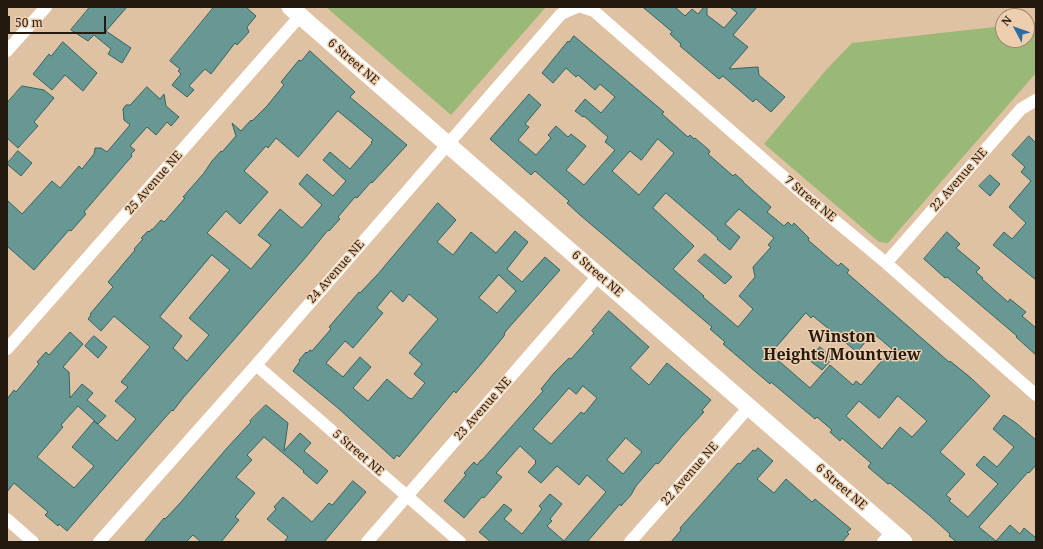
<!DOCTYPE html>
<style>
body{margin:0}
#map{position:relative;width:1043px;height:549px;overflow:hidden;background:#dfc2a3;font-family:"Noto Serif",serif}
canvas{display:block}
.frame{position:absolute;inset:0;border:8px solid #24190e;pointer-events:none}
.north{position:absolute;left:995px;top:8px;width:40px;height:40px;box-sizing:border-box;background:#edcfb0;border:1px solid #9d866f;border-radius:50%;rotate:311deg;font-size:11px;font-weight:700;line-height:16px;text-align:center;color:#24190e}
.north::after{content:'';display:block;margin:auto;width:14px;height:18px;background:#2d6ba2;clip-path:polygon(50% 0,100% 100%,50% 72%,0 100%)}
.scale{position:absolute;left:8px;top:16px;width:98px;height:18px;box-sizing:border-box;border:2px solid #24190e;border-top:0;padding-left:5px;font-size:12px;line-height:14px;white-space:nowrap;color:#24190e;-webkit-text-stroke:3px #edcfb0;paint-order:stroke}
</style>
<div id="map">
<canvas width="1043" height="549"></canvas>
<div class="frame"></div>
<div class="north">N</div>
<div class="scale">50 m</div>
</div>
<script>
const g = document.querySelector('canvas').getContext('2d');
g.lineJoin = 'round';
function fillPath(path, color) { g.fillStyle = color; g.fill(path, 'evenodd'); }
function stroke(path, color, width, dash) { g.strokeStyle = color; g.lineWidth = width; g.lineCap = dash ? 'butt' : 'round'; g.setLineDash(dash || []); g.stroke(path); }
function drawText(font, color, halo, rows, align = 'center') {
  g.font = font + ' "Noto Serif",serif'; g.lineWidth = 3; g.setLineDash([]); g.textBaseline = 'middle'; g.strokeStyle = halo; g.fillStyle = color; for (const [text, x, y, turn = 0] of rows) {
    g.save(); g.translate(x, y); g.rotate((+turn || 0) * Math.PI / 180); g.textAlign = isNaN(turn) ? turn : align; if (halo) g.strokeText(text, 0, 0); g.fillText(text, 0, 0); g.restore();
  }
}
fillPath(new Path2D(`
 M326,7H546L451,115Z
 M1036,22V73L888,243L879,242L764,144L827,69L852,43L1003,26V40H1027V23Z`), '#9ab876');
const building = new Path2D(`
 M90,7H127L106,31L131,48L122,63L108,54L111,49L94,35L88,41L71,30Z
 M214,7H246L256,16L247,27L249,32L237,45L235,43L211,74L205,69L189,86L194,90L187,97L172,85L181,74L178,71L180,69L170,61Z
 M643,7H675L685,16L692,9L698,14L704,7H707V15L724,28L737,13L730,7H757L733,35L748,47L729,69L758,67L759,75L785,97L771,112L756,99L753,102L723,76L719,79L680,46L681,44L670,34L672,32Z
 M574,36L664,112L662,114L688,137L690,135L694,139L695,138L709,150L710,152L708,154L733,176L735,174L743,181V182L771,207L767,212L784,226L788,222L792,226L794,223L809,238L808,240L838,266L841,263L849,270L847,273L949,362L950,361L971,378L990,396L940,452L965,474L946,495L951,499L949,501L968,517L998,484L976,465L984,456L997,467L1014,447L993,429L1004,415L1016,423L1036,440V465L1029,473L1028,472L979,527L996,541L1010,525L1020,534L1024,528L1036,538V542H957L949,536L950,534L929,515L890,483L888,484L868,467L871,463L842,438L840,441L830,432L832,430L817,417L815,419L771,382L770,384L723,344L725,342L710,329L712,327L580,215L567,203L569,201L535,171L531,175L490,139L529,94L541,105L525,124L529,127L518,140L536,155L551,138L548,135L556,126L568,137L571,134L586,146L566,170L584,185L615,150L605,142L608,137L584,116L583,117L575,111L585,99L601,113L615,97L600,84L595,90L578,75L576,77L566,68L553,83L542,73L568,41L569,42ZM658,139L674,153L639,195L612,171L630,151L641,160ZM666,193L718,238L717,239L730,250L740,237L725,224L739,209L774,238L768,245L771,247L753,267L755,277L739,296L753,309L738,327L703,297L704,296L673,269L694,246L653,208ZM806,313L811,318L813,316L857,352L873,333L892,349L861,385L856,381L853,385L830,365L810,388L779,361L782,357L774,350ZM898,396L927,421L912,437L900,427L882,449L846,416L859,401L879,418Z
 M63,42L97,73L83,91L65,75L52,90L33,74L49,54L51,56Z
 M310,51L355,92L350,97L407,145L372,183L371,182L357,198L355,197L338,217L340,219L329,231L328,230L306,257L183,398L173,411L172,410L163,420L67,531L59,524L58,526L45,515L48,512L14,483L7,492V399L14,390L16,392L39,364L37,362L46,352L49,355L70,332L83,344L63,367L69,372L70,398L82,384L93,393L87,400L106,416L98,424L78,406L61,425L63,427L37,457L74,488L94,466L72,447L94,421L117,441L136,419L115,401L128,387L121,382L150,347L114,316L101,331L88,319L91,315L90,314L113,287L108,282L135,250L134,249L143,239L141,238L148,231L149,232L152,229V230L161,220L164,222L167,219L185,198L183,197L204,173L212,161L221,151L222,152L236,136L232,123L241,131L251,120L252,121L267,106L284,85L281,82L299,60L301,61ZM338,111L373,140L371,142L372,143L350,169L330,152L323,160L346,181L333,196L307,174L299,184L322,205L302,228L280,209L258,235L271,245L251,269L207,233L226,211L240,224L268,192L244,171L266,146L268,148L276,138L298,157ZM212,255L230,270L189,318L209,335L187,361L173,348L182,336L160,317Z
 M22,86L44,90L54,98L34,122L38,126L18,148L7,138V103Z
 M147,87L160,99L164,94L166,106L179,117L171,126L167,122L156,135L147,127L130,146L135,150L131,154L132,156L84,212L86,214L71,231L69,230L34,270L7,246V200L22,214L52,181L60,188L79,166L82,169L94,154L95,148H101L107,152L130,125L124,120L123,109L126,105H130Z
 M1029,136L1036,143V280L993,245L1004,232L1012,239L1026,223L1009,207L1031,181L1021,172L1025,167L1012,155Z
 M18,151L32,163L21,176L7,164Z
 M990,175L1000,184L990,196L979,186Z
 M438,203L456,220L437,242L453,255L471,232L496,253L515,231L528,242L507,269L522,282L545,257L560,270L505,332L504,336L481,364L456,393L454,391L399,457L397,455L394,459L338,408L293,371L300,361L299,360L306,352L307,353L310,350L312,351L331,329L329,327L359,292L360,293L378,274ZM499,275L516,291L497,313L479,298ZM391,291L403,302L409,294L438,319L409,353L422,364L414,374L425,383L412,399L409,398L387,379L368,401L353,388L371,367L360,357L343,377L326,363L345,341L353,348L383,313L377,308Z
 M947,232L960,244L956,248L980,268L976,272L983,278L982,279L1008,302L1010,299L1026,312L1022,316L1036,328V355L1016,337L1017,336L958,286L947,277L945,278L924,259Z
 M705,254L732,277L725,284L698,261Z
 M609,311L649,347L630,368L649,385L667,363L711,400L703,409L702,411L704,412L681,437L658,464L656,463L636,486L631,495L621,506L620,504L587,542H491L479,532L504,504L512,510L504,519L522,534L542,509L539,506L550,494L562,504L550,519L552,521L547,526L564,541L606,492L587,475L579,485L557,466L541,483L528,472L536,463L535,462L536,461L520,446L496,473L502,477L484,498L482,497L464,518L444,501L466,475L464,473L474,462L477,465L481,460H482L543,391L541,389L554,373L569,358L571,359L594,333L592,331ZM583,386L597,398L584,414L581,412L551,444L533,429L569,388L576,394ZM626,438L642,452L623,474L607,460Z
 M94,336L107,347L98,358L85,346Z
 M820,347L833,358L822,370L809,360Z
 M266,405L288,423L284,451L300,433L311,443L304,451L328,471L317,484L303,472L304,471L264,437L247,455L252,460L236,477L255,493L235,517L239,520L221,542H201L193,535L186,542H144L164,518L165,519L168,516L181,502L227,448L251,422L250,421Z
 M758,448L773,461L757,479L774,493L786,479L812,502L815,499L851,529L847,532L849,534L842,542H671L681,530L680,528L681,527L736,465L738,463L740,464L753,450L755,451Z
 M353,481L366,492L324,542H284L288,537L267,519L276,509L274,507L283,497L312,522L329,503L332,505Z`);
fillPath(building, '#679893');
stroke(building, '#336460', 1);
stroke(new Path2D(`
 M582,7L594,11L802,193L886,263L1036,395
 M7,51L46,7
 M886,263L1021,109L1036,100
 M7,349L300,16
 M256,365L460,542
 M7,519L33,542
 M99,542L256,365L561,14L577,7
 M367,542L599,275
 M630,542L749,407
 M883,542L892,531`), '#fff', 12);
stroke(new Path2D(`
 M290,7L904,542`), '#fff', 17);
drawText('12px', '#24190e', '#edcfb0', [
 ["6 Street NE",353,62,41],
 ["22 Avenue NE",959,180,-49],
 ["25 Avenue NE",154,183,-49],
 ["7 Street NE",810,199,40],
 ["24 Avenue NE",336,272,-49],
 ["6 Street NE",597,274,41],
 ["23 Avenue NE",483,409,-49],
 ["5 Street NE",358,453,41],
 ["22 Avenue NE",690,474,-49],
 ["6 Street NE",841,487,41]
]);
drawText('bold 16px', '#24190e', '#edcfb0', [
 ["Winston",842,337],
 ["Heights/Mountview",842,355]
]);
</script>
